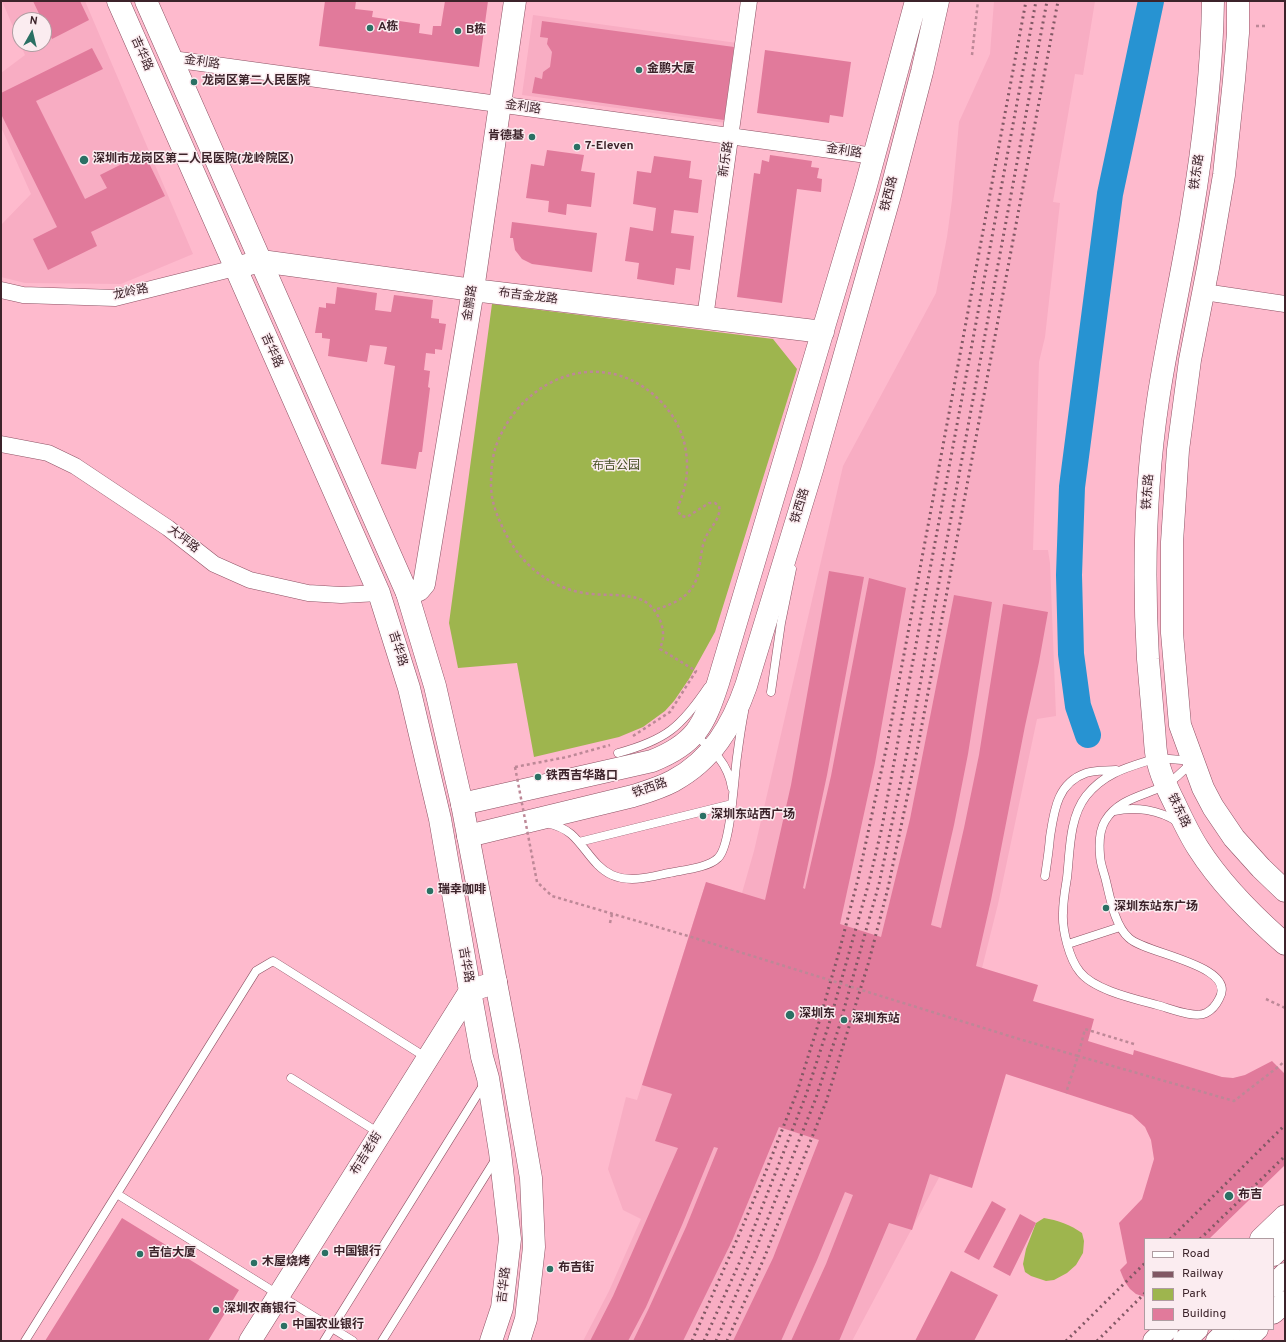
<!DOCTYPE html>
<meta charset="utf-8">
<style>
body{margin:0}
#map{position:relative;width:1286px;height:1342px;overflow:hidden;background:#febacd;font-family:Overpass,sans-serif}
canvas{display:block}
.frame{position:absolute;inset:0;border:2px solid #3c232a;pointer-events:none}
.legend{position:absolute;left:1144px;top:1238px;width:130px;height:92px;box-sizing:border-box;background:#fbecf0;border:1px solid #af9ca1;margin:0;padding:5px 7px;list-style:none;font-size:12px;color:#3c232a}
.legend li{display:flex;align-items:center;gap:8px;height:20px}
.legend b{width:20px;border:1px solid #af9ca1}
.north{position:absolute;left:12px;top:12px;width:40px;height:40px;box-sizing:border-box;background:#fbecf0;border:1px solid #af9ca1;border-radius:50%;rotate:8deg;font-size:11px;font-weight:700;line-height:16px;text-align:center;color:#3c232a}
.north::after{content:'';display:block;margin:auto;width:14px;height:18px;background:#2b7064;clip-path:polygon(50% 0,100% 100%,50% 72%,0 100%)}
</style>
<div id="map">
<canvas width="1286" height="1342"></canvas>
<div class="frame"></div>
<ul class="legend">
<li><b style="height:5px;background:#fff"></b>Road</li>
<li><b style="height:5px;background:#815864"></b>Railway</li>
<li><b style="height:11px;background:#9eb54e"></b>Park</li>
<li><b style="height:11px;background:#e17a9b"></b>Building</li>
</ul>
<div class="north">N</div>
</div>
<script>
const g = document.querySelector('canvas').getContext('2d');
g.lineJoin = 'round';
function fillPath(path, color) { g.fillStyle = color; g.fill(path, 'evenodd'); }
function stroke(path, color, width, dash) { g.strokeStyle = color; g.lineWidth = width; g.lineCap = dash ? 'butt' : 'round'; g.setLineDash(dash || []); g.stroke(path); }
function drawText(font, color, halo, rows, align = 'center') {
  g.font = font + ' Overpass,"Noto Sans SC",sans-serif'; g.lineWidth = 3; g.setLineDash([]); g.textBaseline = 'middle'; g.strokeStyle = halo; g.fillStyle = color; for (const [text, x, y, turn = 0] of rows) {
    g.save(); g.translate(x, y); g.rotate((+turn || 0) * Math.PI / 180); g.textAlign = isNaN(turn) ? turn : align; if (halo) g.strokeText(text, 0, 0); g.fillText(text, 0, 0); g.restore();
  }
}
fillPath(new Path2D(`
 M2,1H85L193,254L121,284L25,283L1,277V225L31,194L1,127V73L25,55L20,44H44V20H20V43Z
 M994,1H1095L1083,75L1075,74L1053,202L1060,203L1045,337L1039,362L1033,550H1048L1050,563L1056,716L1037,719L998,904L982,968L1033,1001L852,1341H583L609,1291L641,1219L623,1210L608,1169L626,1097L637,1100L706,882L742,893L754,851L843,466L936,293L947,237L952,200L959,122L990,54Z
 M533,15L737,43L726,123L522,95Z`), '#f8adc3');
fillPath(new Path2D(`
 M492,304L773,339L797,369L715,632L689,679L674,701L665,711L643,727L619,737L534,757L517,663L458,668L449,623Z
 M1044,1218C1057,1220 1071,1225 1082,1233L1084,1241L1083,1253L1076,1265L1067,1273L1054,1280L1046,1281L1031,1276L1025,1272L1023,1264L1026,1249L1036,1223Z`), '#9eb54e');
stroke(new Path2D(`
 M1088,735L1078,706L1071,654L1069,575L1072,487L1110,194L1151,1`), '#2793d2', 26);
fillPath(new Path2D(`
 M33,1H80L89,20L52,39L44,23V20H42Z
 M325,1H356L355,9L373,11L372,17L420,24L419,33L432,35L433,26H441L445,1H488L479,67L319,46Z
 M542,21L734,47L724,120L532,93L535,77L542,79L543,72L550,67L552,52L547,44L548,38L540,37Z
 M92,48L103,69L36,101L85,199L107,188L100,175L144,153L165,196L91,232L97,246L48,270L33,239L57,227L1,114V93Z
 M765,50L851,62L843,117L830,115L829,123L757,113Z
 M547,150L584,155L581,171L595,173L591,207L567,204L566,215L548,212L549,201L526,198L531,164L544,166Z
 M770,155L812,161L811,167L819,168L817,178L822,179L821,192L797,189L782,303L737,297L754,173L760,174L762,160L769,162Z
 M654,156L691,161L689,178L702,180L698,213L674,210L671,233L694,236L690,270L676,268L674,285L637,279L639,263L625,261L630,227L653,231L656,208L633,204L637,171L651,173Z
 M512,222L597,233L592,272L532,264L522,259L515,250L513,238H510Z
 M337,287L377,293L375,310L391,312L394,295L433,300L431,318L439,319V323L446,324L442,350L435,349V354L426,353L424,370L430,371L428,387L430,388L422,452H419L416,469L381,464L395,366L384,364L387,347L370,345L367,362L328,356L330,339L322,338V333H315L319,307L326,308V303L335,304Z
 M829,571L864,577L827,775L803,888L805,889L831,776L869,578L906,588L875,763L840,924L881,937L910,819L954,595L992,602L968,754L954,825L931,925L941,928L964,828L979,755L1003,604L1048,612L1039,662L1025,726L991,900L976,966L1038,985L1033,1001L1094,1019L1088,1041L1133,1055L1134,1050L1222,1077L1233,1078L1245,1075L1272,1061L1285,1074V1165L1209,1239H1145V1297L1136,1294L1130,1289L1125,1282L1122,1275L1120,1270L1127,1263L1119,1223L1142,1199L1154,1159L1151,1140L1145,1127L1132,1115L1006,1074L972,1188L930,1174L912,1230L889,1223L839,1341H791L826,1264L853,1195L845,1192L817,1260L781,1341H733L773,1258L819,1140L779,1127L732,1241L683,1341H633L649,1308L686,1227L718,1148L714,1147L682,1225L646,1307L628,1341H590L613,1296L678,1148L655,1141L672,1094L642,1085L706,882L765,900L791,785Z
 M992,1201L1006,1209L979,1260L964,1252Z
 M1020,1214L1036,1223L1010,1276L993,1267Z
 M122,1218L239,1290L208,1341H45Z
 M951,1271L998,1295L974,1341H915Z`), '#e17a9b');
const lane = new Path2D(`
 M771,692L781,623L792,569
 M695,735C713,750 728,763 732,788
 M618,753C666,740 681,727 708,687
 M1157,758L1194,761C1185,768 1174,781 1164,786C1143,796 1118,799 1105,821C1099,831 1099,843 1100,855C1100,862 1103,870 1105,877C1110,896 1114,925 1129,938C1145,954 1239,965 1219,999C1216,1005 1212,1010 1206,1013C1195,1019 1169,1008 1157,1005C1135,999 1094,990 1080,972C1069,959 1062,929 1063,913C1063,901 1065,890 1067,878C1070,852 1069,818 1086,796C1105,772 1129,767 1157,758Z
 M1114,811C1136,806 1159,810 1178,822
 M547,823C555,825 564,828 571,834C585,846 594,867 612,875C630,883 650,877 669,873C682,870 708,868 718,858C731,846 734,777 737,757C739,742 741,727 744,712
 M579,842L732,804
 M1045,876C1047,863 1049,850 1050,837C1054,811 1057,783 1086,773C1095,770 1106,771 1116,770
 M1068,944L1120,927
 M291,1078L379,1133
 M117,1194L353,1341
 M25,1341L256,971L273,961L427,1058
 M324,1341L484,1084
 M382,1341L497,1157`);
const street = new Path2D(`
 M172,59L874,156
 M1,290L23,295L115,298L235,268
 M1204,292L1285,304
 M705,318L749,1
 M1,444L48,453L75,466L168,528L214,564L250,580L308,593L341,595L379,593`);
const secondary = new Path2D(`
 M1213,1C1212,74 1203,147 1191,219C1181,280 1167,340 1158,400C1145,486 1143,573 1148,659C1150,682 1152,705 1154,728C1155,738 1155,749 1157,758C1160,774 1168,790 1175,804C1182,819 1189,834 1198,848C1221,884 1254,917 1285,944
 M1238,1V33L1234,80L1224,175L1208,268L1190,360L1178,450L1172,542V633L1180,725L1203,788L1213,807L1234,838L1261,868L1285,891
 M235,268L261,261L473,290L823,332
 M407,593L419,590L424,584L473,290L515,1
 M462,804L652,761C695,744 704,726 718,683L865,189L916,1
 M468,836L633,796C646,792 660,788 673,781C712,760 732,726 746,686L812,470L890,195L922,72L938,1
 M250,1341L470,991L496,982`);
const primary = new Path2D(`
 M118,1L379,593L409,688L440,819L470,991L482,1057L488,1078L500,1152L510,1239L502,1308L491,1341
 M146,1L407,593L435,686L462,804L509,1051L531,1178L534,1247L526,1319L519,1341
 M1261,1239L1285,1216
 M1273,1313L1285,1302
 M1154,1341L1167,1329
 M1244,1341L1257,1329`);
const highway = new Path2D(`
 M1273,1255L1285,1243
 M1273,1286L1285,1274
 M1184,1341L1197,1329
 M1217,1341L1229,1329`);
stroke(lane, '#8d5264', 9);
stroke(street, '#8d5264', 17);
stroke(secondary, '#8d5264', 23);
stroke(primary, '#8d5264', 23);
stroke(highway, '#8d5264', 23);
stroke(new Path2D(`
 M1256,26H1265
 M972,55L978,1
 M633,736L670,712L696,671L660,649C661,645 663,641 663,637C664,623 655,606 642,600C623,592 599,597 579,592C542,584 516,558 501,524C495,511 491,498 491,484C491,471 492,458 496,446C520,380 597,346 654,395C669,408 681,426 685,446C688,461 688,478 683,493C681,500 678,504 678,511L681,516L687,517L709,503H715L719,506C722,518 709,528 705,539C701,549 701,559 699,569C695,595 677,603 654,610
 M515,767L567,757L610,745
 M610,923L612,914
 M1266,999L1285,1008
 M1134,1044L1085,1029L1078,1056L1234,1101L1278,1067L1285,1061`), '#bd8897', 2.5, [3, 3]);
stroke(lane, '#fff', 8);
stroke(street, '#fff', 16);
stroke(secondary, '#fff', 22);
stroke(primary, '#fff', 22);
stroke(highway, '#fff', 22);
stroke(new Path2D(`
 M1170,1239L1285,1125
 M1200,1239L1285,1156
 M692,1341L735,1244L764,1176L797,1092L819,1022L839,952L858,879L888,740L1026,1
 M704,1341L746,1248L806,1095L829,1024L869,882L882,827L898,741L1036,1
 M716,1341L755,1251L816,1098L839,1027L879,884L909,744L1047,1
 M727,1341L765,1256L826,1102L869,961L888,888L918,746L1058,1
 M1066,1341L1145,1263
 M1097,1341L1145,1293`), '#815864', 3, [2, 4]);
stroke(new Path2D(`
 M515,767L537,882L552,896L688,936L1019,1039L1078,1056L1066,1093`), '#bd8897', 2.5, [3, 3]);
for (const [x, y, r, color] of [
 [370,28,4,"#2b7064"],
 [458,31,4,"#2b7064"],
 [639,70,4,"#2b7064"],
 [194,82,4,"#2b7064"],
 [532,137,4,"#2b7064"],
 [577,147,4,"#2b7064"],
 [84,160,5,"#2b7064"],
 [538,777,4,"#2b7064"],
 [703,816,4,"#2b7064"],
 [430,891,4,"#2b7064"],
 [1106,908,4,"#2b7064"],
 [790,1015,5,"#2b7064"],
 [844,1020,4,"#2b7064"],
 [1229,1196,5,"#2b7064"],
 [325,1253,4,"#2b7064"],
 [140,1254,4,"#2b7064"],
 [254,1263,4,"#2b7064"],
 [550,1269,4,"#2b7064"],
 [216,1310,4,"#2b7064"],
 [284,1326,4,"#2b7064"]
]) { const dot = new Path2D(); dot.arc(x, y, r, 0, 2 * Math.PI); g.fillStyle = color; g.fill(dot); stroke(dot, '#fbecf0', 1.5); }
drawText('bold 12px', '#3c232a', '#fbecf0', [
 ["A栋",378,28],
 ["B栋",466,31],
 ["金鹏大厦",647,70],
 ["龙岗区第二人民医院",202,82],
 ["肯德基",524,137,"right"],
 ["7-Eleven",585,147],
 ["深圳市龙岗区第二人民医院(龙岭院区)",93,160],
 ["铁西吉华路口",546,777],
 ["深圳东站西广场",711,816],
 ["瑞幸咖啡",438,891],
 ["深圳东站东广场",1114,908],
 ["深圳东",799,1015],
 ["深圳东站",852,1020],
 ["布吉",1238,1196],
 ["中国银行",333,1253],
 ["吉信大厦",148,1254],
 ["木屋烧烤",262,1263],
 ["布吉街",558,1269],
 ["深圳农商银行",224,1310],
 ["中国农业银行",292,1326]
], 'left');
drawText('12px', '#3c232a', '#fbecf0', [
 ["吉华路",141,54,66],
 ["金利路",202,63,8],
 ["金利路",523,108,8],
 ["金利路",844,152,8],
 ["新乐路",727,159,-82],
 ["铁东路",1198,172,-82],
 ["铁西路",890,194,-75],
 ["龙岭路",131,293,-12],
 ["布吉金龙路",528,297,7],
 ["金鹏路",471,303,-81],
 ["吉华路",271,351,66],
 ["铁东路",1149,492,-86],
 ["铁西路",801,506,-73],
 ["大坪路",183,540,38],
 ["吉华路",397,649,72],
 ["铁西路",650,789,-19],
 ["铁东路",1178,811,64],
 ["吉华路",465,965,80],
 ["布吉老街",367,1154,-58],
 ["吉华路",505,1285,-83]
]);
drawText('12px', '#434d23', '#fbecf0', [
 ["布吉公园",616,467]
]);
</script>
